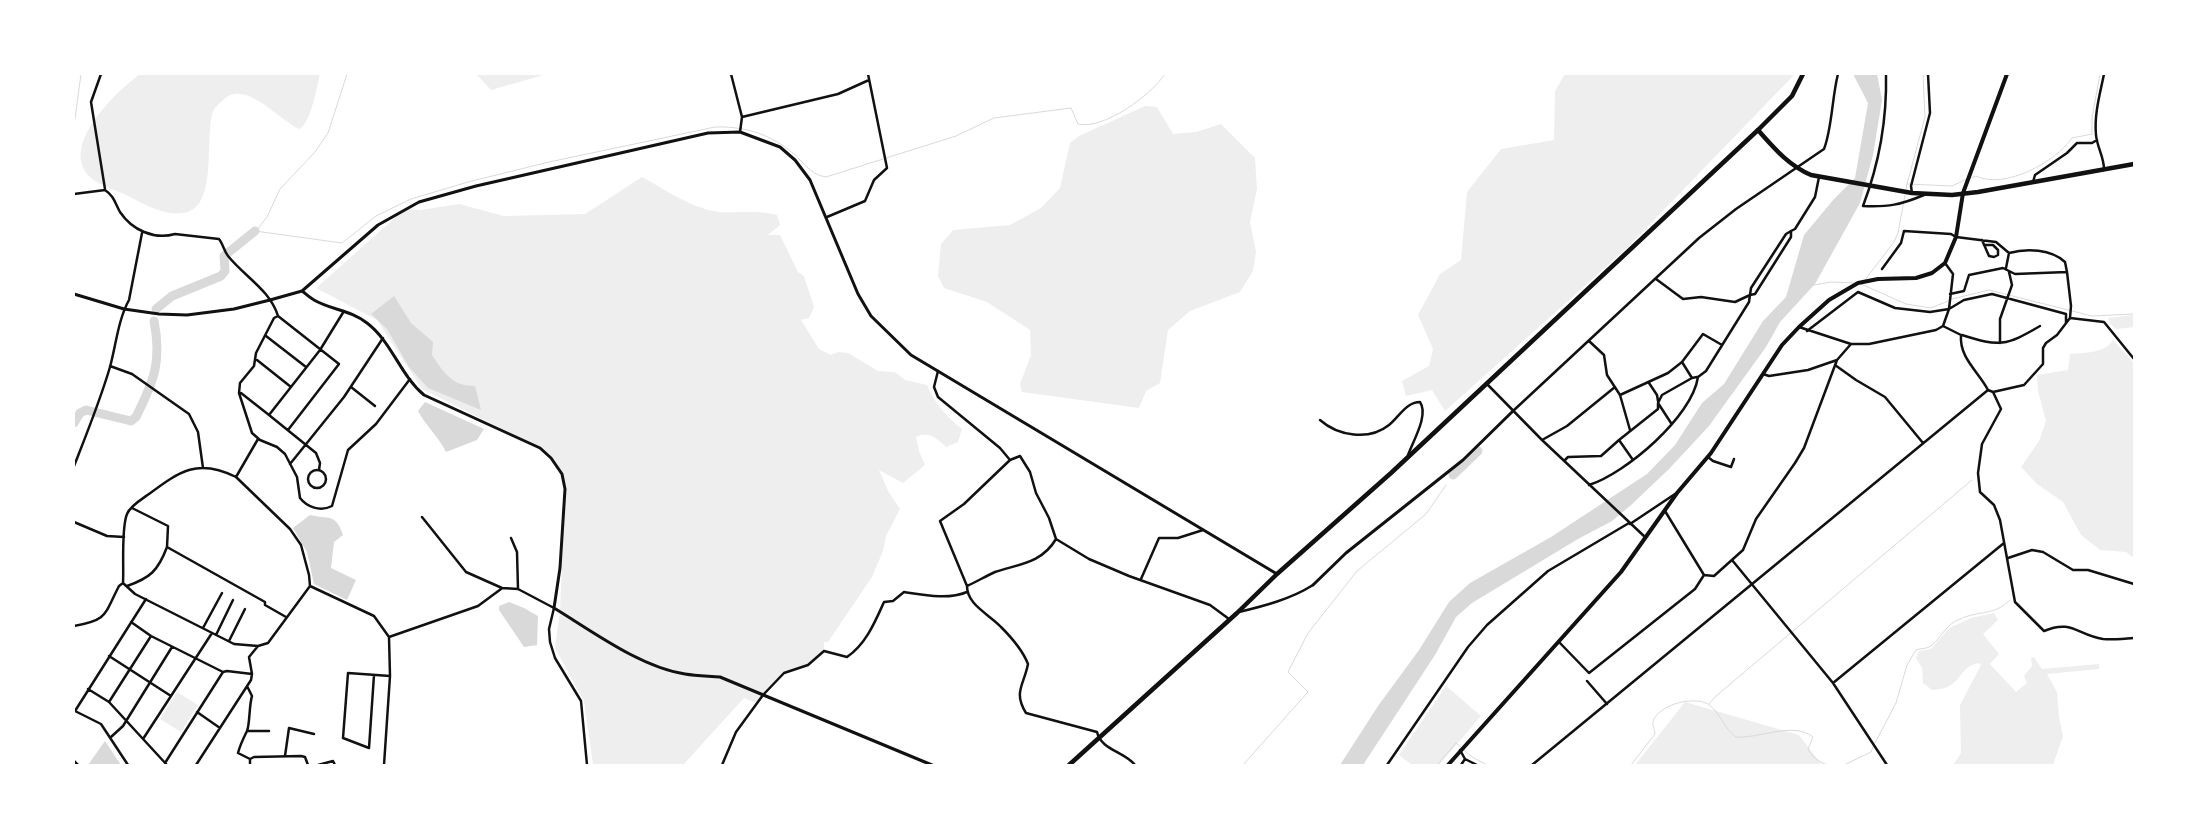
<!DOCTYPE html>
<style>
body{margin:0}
#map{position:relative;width:2208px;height:839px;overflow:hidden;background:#fff;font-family:"Varela Round",sans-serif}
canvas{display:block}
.frame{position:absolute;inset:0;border:75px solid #fff;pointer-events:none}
</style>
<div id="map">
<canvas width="2208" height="839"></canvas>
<div class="frame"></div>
</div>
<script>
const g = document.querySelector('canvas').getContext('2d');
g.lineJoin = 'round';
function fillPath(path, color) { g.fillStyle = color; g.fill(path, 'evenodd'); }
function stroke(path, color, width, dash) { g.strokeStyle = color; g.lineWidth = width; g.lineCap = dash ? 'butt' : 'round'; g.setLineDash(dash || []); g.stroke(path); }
fillPath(new Path2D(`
 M140,74H320C317,86 311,124 299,129C281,120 260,96 240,94C234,93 227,96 223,100C220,103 215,107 213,111C204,137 219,209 183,213C162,216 143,203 126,195C115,190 100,185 91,178C57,147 116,92 140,74Z
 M476,74H547L491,90Z
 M1565,74H1793V76L1627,248L1445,411L1432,390L1406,396L1402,381L1429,366L1433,349L1418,315L1440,274L1461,260L1467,192L1501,149L1554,140L1555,91Z
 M1145,106L1157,107L1173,134L1196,132L1221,124L1255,158L1257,189L1250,222L1256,252L1253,271L1240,292L1190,311L1168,330L1160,383L1146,391L1139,408L1022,392L1020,384L1031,355L1030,330L987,302L944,288L938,276L941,244L953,230L1010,225L1041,208L1060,188L1070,143L1079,136Z
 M642,177C666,190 692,209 720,212C740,213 758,210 777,215L780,225L768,235H780L798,272L804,276L814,307L809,318L801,320L819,349L831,355L838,352L848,353L878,371L895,372L905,380L927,385C935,404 947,417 962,429L958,442L946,447C937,438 928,431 916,437L919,451L925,465L903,483L879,470L888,491L900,509L886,536L883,551L872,577L828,642H824V651L808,665L784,673L757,703L744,698L683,765H593L584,701L555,648L560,611L565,489C561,471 554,460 540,448L422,389L377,320L316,288L405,209L420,210L459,204L504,216L585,214Z
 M2134,315V327L2116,329L2110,324L2108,318Z
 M2113,340L2134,363V558L2126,552L2100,550L2081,535L2063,502L2037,484L2021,467L2039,441L2046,421L2038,391L2037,375L2068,370L2070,354C2085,352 2105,354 2113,340Z
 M1994,613L1998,620L1983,634L1999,654L1990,664L2016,692L2027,683L2024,676L2032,666L2031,658L2034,657L2042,669L2099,664V669L2047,674L2057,692L2059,717L2063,736L2053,765H1953L1961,753L1960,705L1981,665L1978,663C1957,667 1963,689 1932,690L1923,683L1922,668L1916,658L1919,651L1931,649L1949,628L1971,618Z
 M1446,686L1481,716L1439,765H1412L1399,755Z
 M177,692L198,705L181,732L160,719Z
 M1685,702L1799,735L1822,765H1635Z`), '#eee');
fillPath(new Path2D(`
 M1853,74H1877L1882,100L1873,155L1860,203L1815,284L1780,322L1766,347L1709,426L1669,469L1631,505L1612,521L1578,539L1472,603L1456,617L1435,655L1363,765H1340L1378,706L1419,650L1449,602L1470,583L1551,537L1647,474L1675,445L1702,403L1724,384L1763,321L1786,297L1804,235L1834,199L1855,178L1868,103Z
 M394,296L411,323L433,342L432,355C444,373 452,386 475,386L481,410L428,388L409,367L387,329L371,314Z
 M425,402L484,429L477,440L446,452C438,436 426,426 418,411Z
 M310,515C329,520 335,512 343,535L334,542L331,568L356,580L347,600L314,584L307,552L293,528Z
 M509,602L524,608L538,616L537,645L524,647L499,610V606Z
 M105,741L121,765H88Z`), '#d9d9d9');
stroke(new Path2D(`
 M74,126L81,74
 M1971,178L1976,176C2004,190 2056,162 2072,138L2092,134V118L2100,74
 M1907,184L1952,186L1967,179
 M255,231L342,243L376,216L411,199L468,182L549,162L715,127C742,126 767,133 789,150C802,159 809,175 826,177L956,136L994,118L1071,108L1078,124C1104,130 1151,95 1165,74
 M256,231L267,217L280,189L315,152L328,133L347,74
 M1865,280L1894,242L1898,233L1907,184L1925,117L1923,74
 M1861,284L1906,304L1931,308L1948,301
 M1814,285L1831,282L1854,283
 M1952,299L1989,290L2092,316L2134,314
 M1708,705L1716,696L1972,480
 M1875,743L1896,703L1907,665L1916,650C1921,648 1927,649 1931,646C1942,637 1946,624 1960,619C1980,610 1994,616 2010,600
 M1243,765L1308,692L1288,672L1308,633L1357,571L1426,514L1446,485
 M1437,765L1456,743L1472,757L1487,765
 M1631,765L1655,734C1655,730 1651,723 1654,719C1662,704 1693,696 1708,704C1720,712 1724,729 1736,737C1758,739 1794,721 1813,737L1808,749C1812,757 1820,763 1828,765
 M1844,765L1871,752L1873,747`), '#d9d9d9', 1);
stroke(new Path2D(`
 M156,309L172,296L221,276L225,271L224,256L255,231
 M74,423L80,413L86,410L131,421L136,417C154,381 162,361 154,321
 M1453,475L1478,451`), '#d9d9d9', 9);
stroke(new Path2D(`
 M101,74L91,102L105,189
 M731,74L742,117L740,132
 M1886,74C1887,118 1879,164 1863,206C1889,207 1900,205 1924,195
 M2104,74C2100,94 2094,114 2096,135C2097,147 2104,157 2104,169
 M742,117L838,94L869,80
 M2033,182L2035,175L2067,153L2077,143H2092L2097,140
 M1912,193L1911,186L1930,113L1928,74
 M74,194L105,190C114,196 115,203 120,212C132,230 154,240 175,234L219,239C223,244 224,251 228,256C245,277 270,290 278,316L274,318L256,353L254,366L240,383L239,393L252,433L260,440L277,447L285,454L297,477L300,498C307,507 320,512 332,506L348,450L376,424L410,379
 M827,217L865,201L874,180L887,168L868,74
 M1982,240L1989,256L1994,257L1998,255V250L1993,245H1984
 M2006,268L2009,253
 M1882,269L1901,243L1904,231L1951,234L1956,237L1996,242L2009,253C2027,248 2051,249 2065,262L2067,272
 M1656,279L1683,299L1701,297L1735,302L1750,295L1751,288L1786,234L1791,231
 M1950,294L1964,291L1969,275L2003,268L2015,274L2067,272L2071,306L2070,318L2057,335L2046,343L2043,348V364L2024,385L1993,392
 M278,316L339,364L288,430
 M2070,318L2104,322L2134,359
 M1943,326L1961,335C1959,358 1979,372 1988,390L1993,392L2001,409L1982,444L1978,473L1980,492L1994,505L2000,520L2015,602L2044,631C2072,619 2077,635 2103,639C2113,640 2124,639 2134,638
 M1799,327L1851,344H1869L1936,330L1943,326L1949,309L1953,274L1945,263
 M1807,331L1858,292L1895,308L1930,312L1949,309L1964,300L1992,294L2066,314V323
 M1962,335C1999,347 2006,346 2040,326
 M266,336L306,367
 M1589,341L1604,355L1607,375L1620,395L1668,373L1682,362
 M2000,343V319L2012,285L2009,272
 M257,360L291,387
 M1835,365L1856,380L1885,397L1923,443
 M110,366L132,374L189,414L198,432L203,468
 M938,371L934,387L938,397L1000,448L1010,460
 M1763,374L1769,376L1808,370L1837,360
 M1692,378L1682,362L1703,334L1722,345
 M1649,383L1657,395L1658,401
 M1487,384L1542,440L1645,537
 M351,387L375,406
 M241,393L269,415L320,350L344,311
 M1620,395L1630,430
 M1658,403L1662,395L1692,378L1697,377
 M1513,411L1699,238L1736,209L1824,149C1832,129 1832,97 1838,74
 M269,415L316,453L320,463L319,470
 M1320,420C1338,436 1369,441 1389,425C1399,417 1406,402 1420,402C1429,415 1413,441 1408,455
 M1542,440L1567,426L1615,387
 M1619,440L1658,409V403L1671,423
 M1708,457L1713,461L1731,467L1734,459
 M1565,460L1568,457L1601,456L1619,440L1633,460
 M290,464L344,397L383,338
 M74,466C87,433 100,401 110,367C116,345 118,320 129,300L142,233
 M308 479a9 9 0 1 1 18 0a9 9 0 1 1-18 0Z
 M236,477L258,439
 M1589,485C1626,473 1692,417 1698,377L1706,371L1749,302L1750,295L1755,294L1791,237V231L1795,229L1815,197L1819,177
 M132,508L168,526L167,547L265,602V605L286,617
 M1665,511L1704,575L1714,576L1743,550L1756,519L1795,463L1804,448L1837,360L1851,344
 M422,517L466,572L502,588L518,589L554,608L549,629L550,642L555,658L581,701L587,765
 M74,522L107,536L124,537
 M1630,524L1675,494
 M511,538L517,552L518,589
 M2008,558L2032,550L2043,552L2073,570H2088L2134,584
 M1732,560L1833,683L1887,765
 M1141,579L1159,538H1178L1203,530
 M123,583L135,594L234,644L258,646L268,643L310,586
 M127,586C150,578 158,571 167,547
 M310,586L374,616L389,637L390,676L384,765
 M967,586C976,582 986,576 995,572C1019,564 1042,563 1056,539
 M1239,612C1264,606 1291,599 1313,585
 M131,622L151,636L223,672L227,671L252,674L249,657L258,646
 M74,626C108,620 104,615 119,586L123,583C124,567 121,528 127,514C130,506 142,499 149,494C180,471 198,458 236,477L290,529L301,545L309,575L310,586
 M203,628L222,593
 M216,635L233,600
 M389,637L478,606L501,589
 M229,641L245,609
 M1559,642L1589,673L1695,589L1704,575
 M109,656L171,696
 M374,675L369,748L343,738L348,673L390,676
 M1587,681L1607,704
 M1833,683L2004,543
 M247,686L252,696C249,705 250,724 247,731C243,739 240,745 238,753L250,759V765
 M88,689L109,702L167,765
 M109,702L151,636
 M75,711L146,599
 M75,711L101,724L128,765
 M197,712L220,728
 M248,731H269
 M111,737L123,726L172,647
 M143,739L212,633
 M1460,750L1465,759L1477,765
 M285,756L289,728L314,734
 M250,759L254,757L301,756L305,757L308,765
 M74,761L78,765
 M165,763L223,672
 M196,765L251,680L252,674
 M318,765L333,761L335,765
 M722,765L736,732L763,695L784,673L808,665L824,651L847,657C866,644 875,622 884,602L893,601L904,592C924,595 948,600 967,592
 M1135,765C1125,752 1101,750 1097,732L1026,713C1013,692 1024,685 1028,664C1023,651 1011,637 1001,627C989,614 967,605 967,586L940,521L964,504L1010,460L1020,456L1030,472L1036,493L1049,518L1056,539L1089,559L1129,576L1210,605L1229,619
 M1387,765L1468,647L1487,625L1548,571L1629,523
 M1461,765L1465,759
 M1532,765L1988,390`), '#111', 2.5);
stroke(new Path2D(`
 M302,291C306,294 310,298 314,300C331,310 351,310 367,323C392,342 400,375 424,395L540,448L551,458L562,474L565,489L560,568L554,608C592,631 640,667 685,674C697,676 709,676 720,677L932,765
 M74,294L124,309L159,314L187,315L234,309L270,300L302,291L378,225L419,202L476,186L708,133L740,132L780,147L795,160L810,180L858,294L871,316L911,355L1277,574
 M1313,585L1346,553L1463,460L1513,411`), '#111', 3);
stroke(new Path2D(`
 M1448,765L1621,572L1677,493L1711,453L1782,345L1799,327L1829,300L1858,283L1878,279L1916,278L1932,273L1945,263L1956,237L1963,193L2007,74`), '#111', 4);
stroke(new Path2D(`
 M1758,130C1774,148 1788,165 1811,175L1912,193L1952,195L1978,192L2134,164`), '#111', 4.5);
stroke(new Path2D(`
 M1069,765L1237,613L1277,574L1391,473L1758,130L1792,96L1803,74`), '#111', 4.5);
</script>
